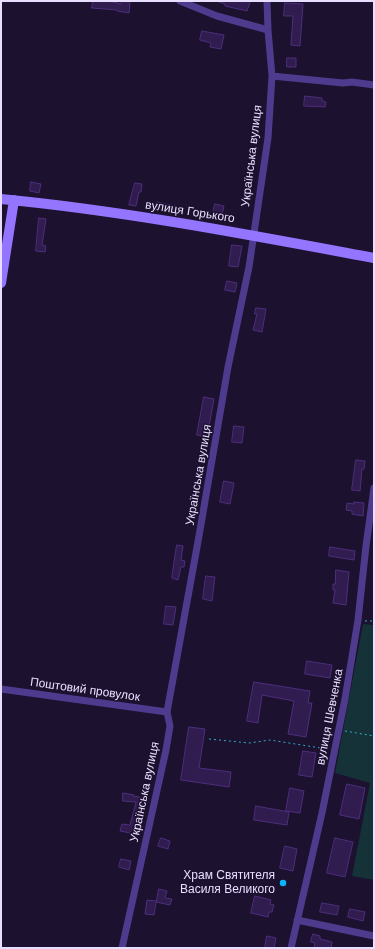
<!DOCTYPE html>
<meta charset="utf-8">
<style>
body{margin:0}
#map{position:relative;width:375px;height:949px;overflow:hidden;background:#1c112e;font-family:Arial,sans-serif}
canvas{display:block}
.frame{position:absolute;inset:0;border:2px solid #e8deff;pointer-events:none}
</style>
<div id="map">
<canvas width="375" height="949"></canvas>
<div class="frame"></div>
</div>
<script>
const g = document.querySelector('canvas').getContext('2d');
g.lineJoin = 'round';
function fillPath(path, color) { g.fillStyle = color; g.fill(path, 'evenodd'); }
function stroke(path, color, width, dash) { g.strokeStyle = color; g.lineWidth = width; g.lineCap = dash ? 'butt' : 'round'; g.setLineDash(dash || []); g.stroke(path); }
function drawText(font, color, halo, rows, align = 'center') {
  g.font = font + ' Arial,sans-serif'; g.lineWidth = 3; g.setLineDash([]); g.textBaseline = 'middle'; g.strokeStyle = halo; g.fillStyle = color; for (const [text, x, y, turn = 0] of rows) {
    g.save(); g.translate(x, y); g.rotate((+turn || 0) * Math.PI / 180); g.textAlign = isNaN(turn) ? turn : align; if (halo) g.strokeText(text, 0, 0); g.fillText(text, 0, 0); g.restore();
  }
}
fillPath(new Path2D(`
 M363,624L374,625V880L352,876L370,783L335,773Z`), '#143238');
const building = new Path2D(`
 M93,1H110L121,4L122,1H130L129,13L117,11V10L92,8Z
 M219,1H247L250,2L247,11L225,6V4L219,2Z
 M285,3L303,4L300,46L291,45L293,16H284Z
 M202,31L224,35L221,49L210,47L211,43L200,40Z
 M287,58H296V67H287Z
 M305,96L322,98V101L326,102L325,107L304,106Z
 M31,182L41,184L39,193L30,191Z
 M135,183L142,184L141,192H139L136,206L129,205Z
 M157,202L175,206L174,212L156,208Z
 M215,204L224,206L222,215L213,213Z
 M39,218L46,219L42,245L46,246L45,252L36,251Z
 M232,245L242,246L238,267L229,266Z
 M227,281L237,283L235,292L225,290Z
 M256,308L266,309L262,332L253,330L257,314H255Z
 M204,397L214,399L207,437L197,435Z
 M234,426L244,427L242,443L232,442Z
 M356,460L365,461L364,469H362L360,491L352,490Z
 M224,481L234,483L230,504L220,502Z
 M354,502L364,503L363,516L352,514V511L346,510L347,503L354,504Z
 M177,545L183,546L181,560L185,561L184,567H181L178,580L172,578Z
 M330,547L355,551L354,560L329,556Z
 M336,570L349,572L346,605L333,603L335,590H333V584H335Z
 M206,576L215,577L212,601L203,599Z
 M166,606L176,607L173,625L164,624Z
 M307,661L332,665L330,678L305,674Z
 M254,682L310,691L308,703H312L306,737L288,734L294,701L262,695L258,723L247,721Z
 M189,727L205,729L199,768L231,772L229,787L181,780Z
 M303,751L316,753L312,777L299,775Z
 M347,784L365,788L359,819L340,815Z
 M290,788L304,791L300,813L286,811Z
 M123,793L134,795L133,796L145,798L135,834L120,831L122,824L130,825L136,802L123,801Z
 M256,806L289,812L287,825L254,820Z
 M161,838L170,841L168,849L158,846Z
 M335,838L353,842L345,877L327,873Z
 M285,846L297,849L293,871L280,868Z
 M121,859L131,861L129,870L119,867Z
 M159,889L167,891L165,898L172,899L170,905L156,902L154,915L145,914L147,900L156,901Z
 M255,896L271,900L270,904L274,905L272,912H269L268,917L251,913Z
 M322,903L339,906L337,915L320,912Z
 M350,909L365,912L363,921L348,917Z
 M313,934L320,936V939L332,942L331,948H314L315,943L311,942Z
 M267,936L276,938L274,948H265Z`);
fillPath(building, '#311c50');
stroke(building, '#4d2e7c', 1);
stroke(new Path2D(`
 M365,621H374
 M345,731L374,736
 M209,739L249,743L270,740L327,749`), '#2db0c4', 1, [2, 3]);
stroke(new Path2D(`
 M180,1L217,16L268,30
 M272,76L343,83L352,82L374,85
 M1,689L167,712
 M297,920L374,936
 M122,948L166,750L170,726L167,712L199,536L228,367L249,267L268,138L272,76L268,30L267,1
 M291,948L322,813L345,699L358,620L366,546L374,488`), '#4e3b8e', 7);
stroke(new Path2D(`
 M1,199C126,211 250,235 374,258
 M1,283L14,200`), '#9475ff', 10);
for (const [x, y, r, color] of [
 [283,883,4,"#0ab6ff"]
]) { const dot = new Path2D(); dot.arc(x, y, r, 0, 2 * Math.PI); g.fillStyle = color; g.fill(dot); stroke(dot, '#1c112e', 1.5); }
drawText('12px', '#e8deff', '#1c112e', [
 ["Українська вулиця",252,156,-83],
 ["вулиця Горького",190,212,9],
 ["Українська вулиця",199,475,-80],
 ["Поштовий провулок",85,690,8],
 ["вулиця Шевченка",330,717,-79],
 ["Українська вулиця",145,792,-78]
]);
drawText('12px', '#e8deff', '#1c112e', [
 ["Храм Святителя",275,876],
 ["Василя Великого",275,890]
], 'right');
</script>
